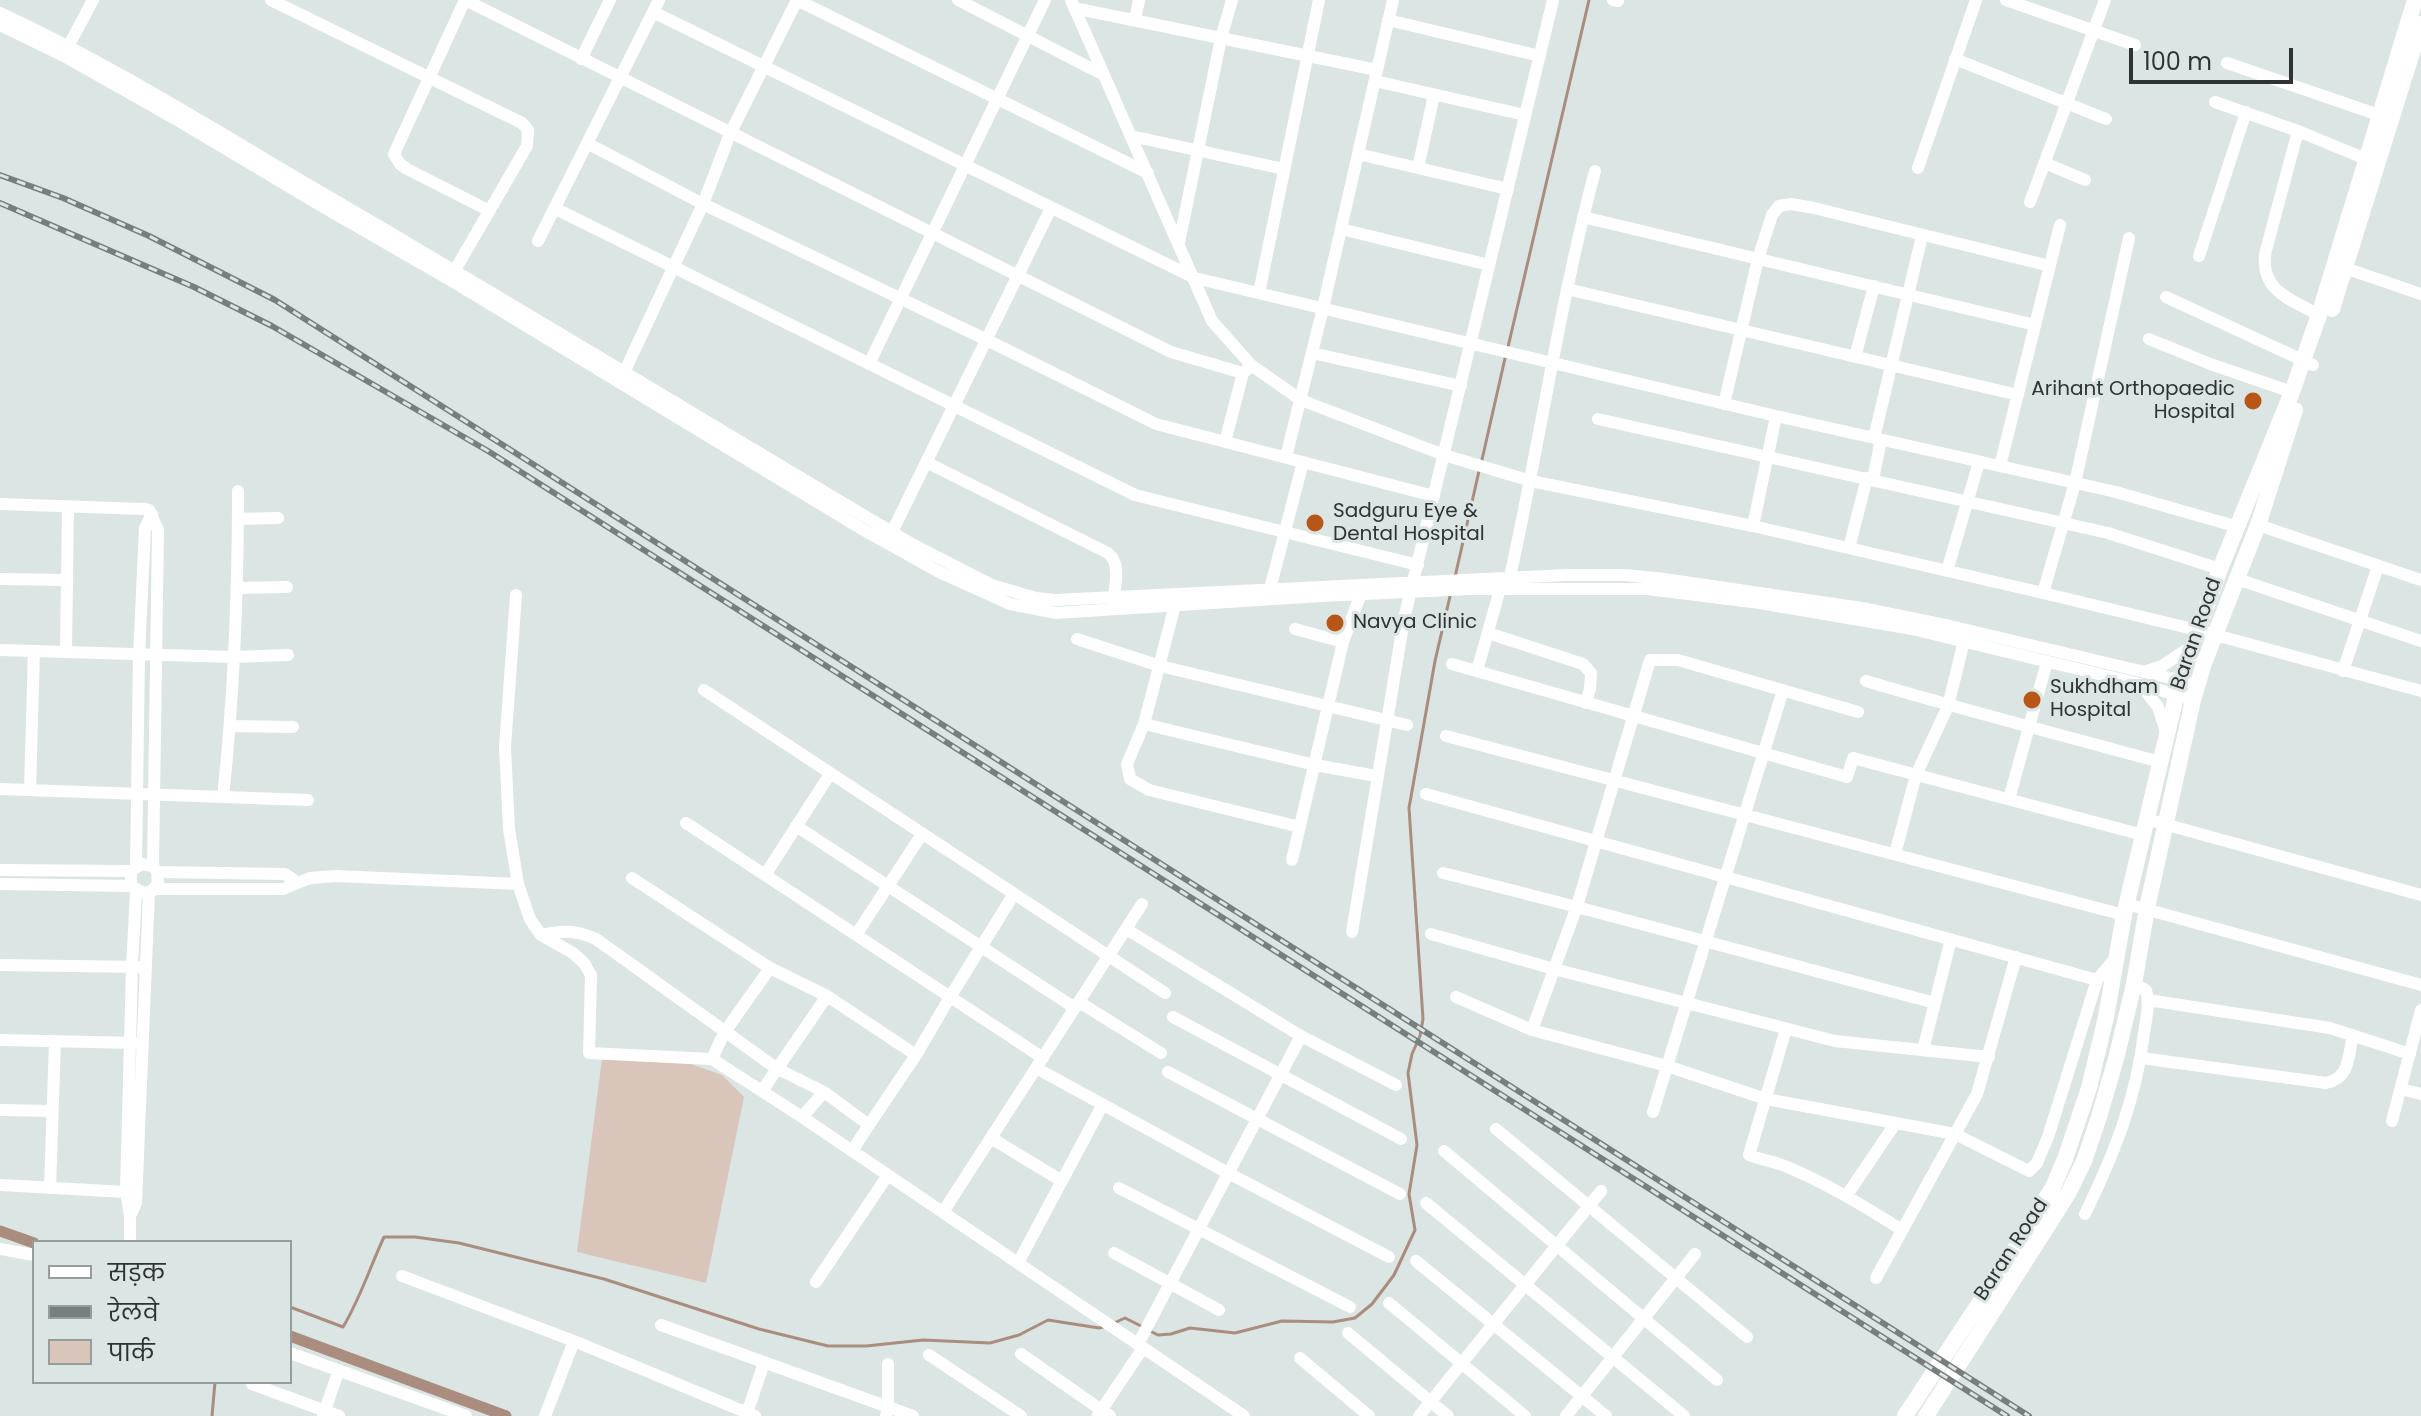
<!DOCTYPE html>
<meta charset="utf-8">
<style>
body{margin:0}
#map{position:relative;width:2421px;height:1416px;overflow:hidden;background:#dbe5e3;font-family:Poppins,"Noto Sans Devanagari",sans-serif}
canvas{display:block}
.legend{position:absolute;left:32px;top:1240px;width:260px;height:144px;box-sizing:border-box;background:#dbe5e3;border:2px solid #969e9d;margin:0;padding:10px 14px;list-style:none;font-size:24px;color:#2f3333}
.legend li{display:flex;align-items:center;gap:16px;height:40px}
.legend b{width:40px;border:2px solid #969e9d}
.scale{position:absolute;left:2129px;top:48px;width:164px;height:36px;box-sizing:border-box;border:4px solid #2f3333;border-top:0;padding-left:10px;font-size:24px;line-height:28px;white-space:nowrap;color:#2f3333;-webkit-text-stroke:6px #dbe5e3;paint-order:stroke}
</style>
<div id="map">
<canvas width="2421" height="1416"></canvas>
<ul class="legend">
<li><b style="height:10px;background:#fff"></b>सड़क</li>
<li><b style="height:10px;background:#787e7d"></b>रेलवे</li>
<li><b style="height:22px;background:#dac5bb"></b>पार्क</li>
</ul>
<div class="scale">100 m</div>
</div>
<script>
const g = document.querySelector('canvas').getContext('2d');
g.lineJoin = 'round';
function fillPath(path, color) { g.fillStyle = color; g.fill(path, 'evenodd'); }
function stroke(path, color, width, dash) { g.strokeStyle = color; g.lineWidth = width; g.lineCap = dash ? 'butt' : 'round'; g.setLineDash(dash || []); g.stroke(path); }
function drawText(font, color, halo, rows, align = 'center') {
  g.font = font + ' Poppins,sans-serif'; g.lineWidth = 6; g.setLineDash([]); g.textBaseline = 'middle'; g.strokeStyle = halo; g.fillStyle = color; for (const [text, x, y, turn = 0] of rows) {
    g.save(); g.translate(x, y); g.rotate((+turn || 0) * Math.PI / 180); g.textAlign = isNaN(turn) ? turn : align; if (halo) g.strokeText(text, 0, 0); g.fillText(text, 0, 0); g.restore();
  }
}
fillPath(new Path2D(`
 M602,1059L691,1064L722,1075L744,1097L706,1283L577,1252Z`), '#dac5bb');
stroke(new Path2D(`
 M1508,347L1589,0
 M1481,464L1506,354
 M1455,577L1479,471
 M290,1307L343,1327C360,1299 370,1267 384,1237H415L459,1243L604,1279L759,1329L828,1346H866L923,1340L990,1343L1019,1335L1048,1320L1099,1328L1103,1327
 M1114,1323L1125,1318L1143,1327
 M1150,1331L1158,1335L1171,1334L1190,1328L1235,1333L1282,1321L1333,1322L1355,1318L1372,1304L1394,1275L1415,1230L1409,1194L1417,1145L1408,1073L1412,1054L1420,1036L1423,1019L1409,808L1435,661L1451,592
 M212,1416L215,1382`), '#aa8d7e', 3);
stroke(new Path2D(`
 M0,1231L34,1243
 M290,1336L506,1416`), '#aa8d7e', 11);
stroke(new Path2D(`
 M271,0L522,123L528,130L527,146L455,270
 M465,0L1171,352L1243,373
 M465,0L394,154L400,164L407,169L488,210
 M797,0L1148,173
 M958,0L1104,75
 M1071,0L1212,321L1251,365L1301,400L1444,455L1531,481L1753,526L2043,593L2197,630L2421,691
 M1613,0L1618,1
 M2006,0L2135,45
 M1074,8L1377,70
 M653,12L1195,278L1776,416L2116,492L2238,527
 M0,13C108,63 210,127 312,187C513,304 711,425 910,543L992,585L1036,598L1055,600L1567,575H1625L1664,579L1862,608L1950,626L2187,682
 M1135,20L1139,0
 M1388,20L1540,56
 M0,25L64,56L179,121L320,205L452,281L862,529L939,572L1010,604L1056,613L1321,596L1470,589H1647L1760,603L1912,629L2140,684L2193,700
 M68,47L93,0
 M581,59L610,0
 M1955,59L2106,119
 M2227,63L2379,115
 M1375,81L1525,115
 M2215,102L2298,131L2366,159
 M2298,131L2265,254C2261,292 2291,299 2319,315
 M1131,136L1284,169
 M587,143L703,204L987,340L1156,424L1434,496
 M1358,154L1508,189
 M2045,163L2085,180
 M1418,168L1434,95
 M1918,168L1976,0
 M2030,202L2105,0
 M554,208L1135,495L1418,565
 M1583,217L2035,325
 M1341,229L1489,265
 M538,241L659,0
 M1179,243L1221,38L1232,0
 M2199,256L2246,112
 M2345,268L2421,294
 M1567,289L2018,395
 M1259,293L1319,0
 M2166,297L2313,365
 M2149,339L2213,365L2292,392
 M1312,353L1461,386
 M1855,357L1874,286
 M869,364L1045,0
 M622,377L703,204L730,134L797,0
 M1724,404L1758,259L1772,215L1779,206L1791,204L1814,208L2050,266
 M1598,419L2108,533L2220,569
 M1874,438L1922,236
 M1225,442L1243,373L1249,368
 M1286,457L1323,308L1393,0
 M928,463L1108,553C1121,564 1115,583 1114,598
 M2000,466L2060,225
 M1873,479L1881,440
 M0,504L144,509L149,510L158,530L153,866
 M238,519L278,518
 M2258,525L2421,580
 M1753,526L1776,416
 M892,532L1051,208
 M1849,548L1867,478
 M1947,571L1979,462
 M1510,577C1540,442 1559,305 1595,171
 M0,579L66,580
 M2237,579L2421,641
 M237,588L287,587
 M1270,589L1303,462
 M2043,593L2075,483L2129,238
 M516,595L505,747L509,829L518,884L530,919L541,935L573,953L584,963L591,975L589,1053L712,1059L802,1117L1244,1416
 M1175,605L1144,724L1127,764L1130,779L1149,790L1300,827
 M1295,629L1343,642
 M1488,633L1583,664L1591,673L1590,689L1586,703
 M1077,639L1160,666L1407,725
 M0,650L233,657L288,655
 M66,650L68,507
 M1452,664L1847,777L1853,758L2143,835
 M1477,671L1500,589
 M2343,671L2378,566
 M2144,672L2162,666L2192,646
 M1866,681C1963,710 2062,735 2160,762
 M2141,685L2158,707L2167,735
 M704,690L1165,993
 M1144,724L1315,765L1376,776
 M231,726L293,727
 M1446,736L2124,915
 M0,789L308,800
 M30,790L34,651
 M1426,794L2097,980
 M223,797C234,695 238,593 238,491
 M2009,799L2047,662
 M2146,819L2421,895
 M686,823L1043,1058
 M796,826L1075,1008
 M1895,854L1916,775L1948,706L1964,641
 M1292,860L1343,642L1360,596
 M136,866L139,655L145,528L152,514
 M0,870L131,871
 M157,872L158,884L152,891L143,893L131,886V871L142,864L153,866L157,872L285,874L297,882
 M1443,873C1608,913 1771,960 1935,1003
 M765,875L830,774
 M632,878L770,968L827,996L916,1055L869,1125L824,1092L802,1117
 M0,884L131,886
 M154,889H283L310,878L336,876L518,884
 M2127,904L2421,985
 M1126,929L1301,1036L1396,1085
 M1352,932L1404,619L1553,0
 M1431,934L1554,969L1835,1041L1989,1057
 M541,935C562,930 576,930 596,939L776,1068L824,1092
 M856,935L922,834
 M0,965L140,967
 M1456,997L1532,1030L1667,1066L1766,1099L1955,1134L2029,1171L2037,1163L2048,1137L2097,980L2117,956
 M2148,1000L2330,1028L2410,1054
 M1079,1002L1161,1053
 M1173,1017L1401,1139
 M1786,1029L1749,1155C1761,1160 1773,1161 1785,1166C1826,1183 1864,1206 1902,1230
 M1532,1030L1577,906L1650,660H1678L1858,712
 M0,1040L137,1043
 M1923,1050L1951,939
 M916,1055L950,997L1014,894
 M2141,1058L2326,1083C2350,1078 2348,1057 2353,1035
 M712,1059L724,1033L770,968
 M1036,1068L1228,1173L1389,1257
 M1168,1072L1400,1194
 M2401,1089L2421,1094
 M762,1091L827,996
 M0,1110L52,1111
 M1653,1112L1783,690
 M2392,1121L2421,1010
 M1496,1129L1747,1337
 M991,1138L1062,1181
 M852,1151L869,1125
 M1444,1151L1717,1380
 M0,1185L126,1192
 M50,1188L55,1042
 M1119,1188L1350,1307
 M1847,1195L1895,1124
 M1426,1203L1684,1416
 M943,1212L1142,904
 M2085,1214C2114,1154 2136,1100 2144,1033C2146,1019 2150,1004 2146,990L2134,984
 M130,1216L136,1203L149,892
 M130,1242V1216L126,1192L132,967L136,891
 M0,1249L34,1255
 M1114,1253L1219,1310
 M1416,1261L1606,1416
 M1018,1263L1103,1104
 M402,1276L574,1341L755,1416
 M1876,1278L1977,1094L2016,957
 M816,1282L888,1175
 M1389,1303L1525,1416
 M661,1325L913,1416
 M1348,1333L1448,1416
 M1138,1344L1301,1036
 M290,1353L466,1416
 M1021,1354L1110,1416
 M929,1355L1021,1416
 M1300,1358L1369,1416
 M252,1384L339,1416
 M1098,1415L1143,1348
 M323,1416L339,1370
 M545,1416L574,1341
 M746,1416L764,1363
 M886,1416L888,1406V1364
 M1419,1416L1601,1191
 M1566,1416L1695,1254`), '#fff', 12);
stroke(new Path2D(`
 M2332,309L2421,24
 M1905,1416L2017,1246L2053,1187L2065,1159L2089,1088L2106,1017L2124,915L2180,680L2220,569L2292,392L2319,315L2415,0
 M1926,1416L2049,1224L2069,1192L2084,1161L2098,1120L2116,1059L2134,984L2147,908L2193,700L2204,663L2258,525L2295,410`), '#fff', 16);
const rail = new Path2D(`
 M0,175L63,198L149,236L275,300L2029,1416
 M0,203L194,287L272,326L488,451L2007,1416`);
stroke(rail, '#787e7d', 6);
stroke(rail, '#dbe5e3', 3, [9]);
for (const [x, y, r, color] of [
 [2253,401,10,"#b75617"],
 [1315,523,10,"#b75617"],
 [1335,623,10,"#b75617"],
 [2032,700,10,"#b75617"]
]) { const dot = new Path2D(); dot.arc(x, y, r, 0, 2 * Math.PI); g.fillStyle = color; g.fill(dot); stroke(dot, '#dbe5e3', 3); }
drawText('20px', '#2f3333', '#dbe5e3', [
 ["Arihant Orthopaedic",2235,390,"right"],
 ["Hospital",2235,413,"right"],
 ["Sadguru Eye &",1333,512],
 ["Dental Hospital",1333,535],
 ["Navya Clinic",1353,623],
 ["Sukhdham",2050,688],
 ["Hospital",2050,711]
], 'left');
drawText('20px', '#2f3333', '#dbe5e3', [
 ["Baran Road",2197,634,-71],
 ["Baran Road",2012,1250,-57]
]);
</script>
